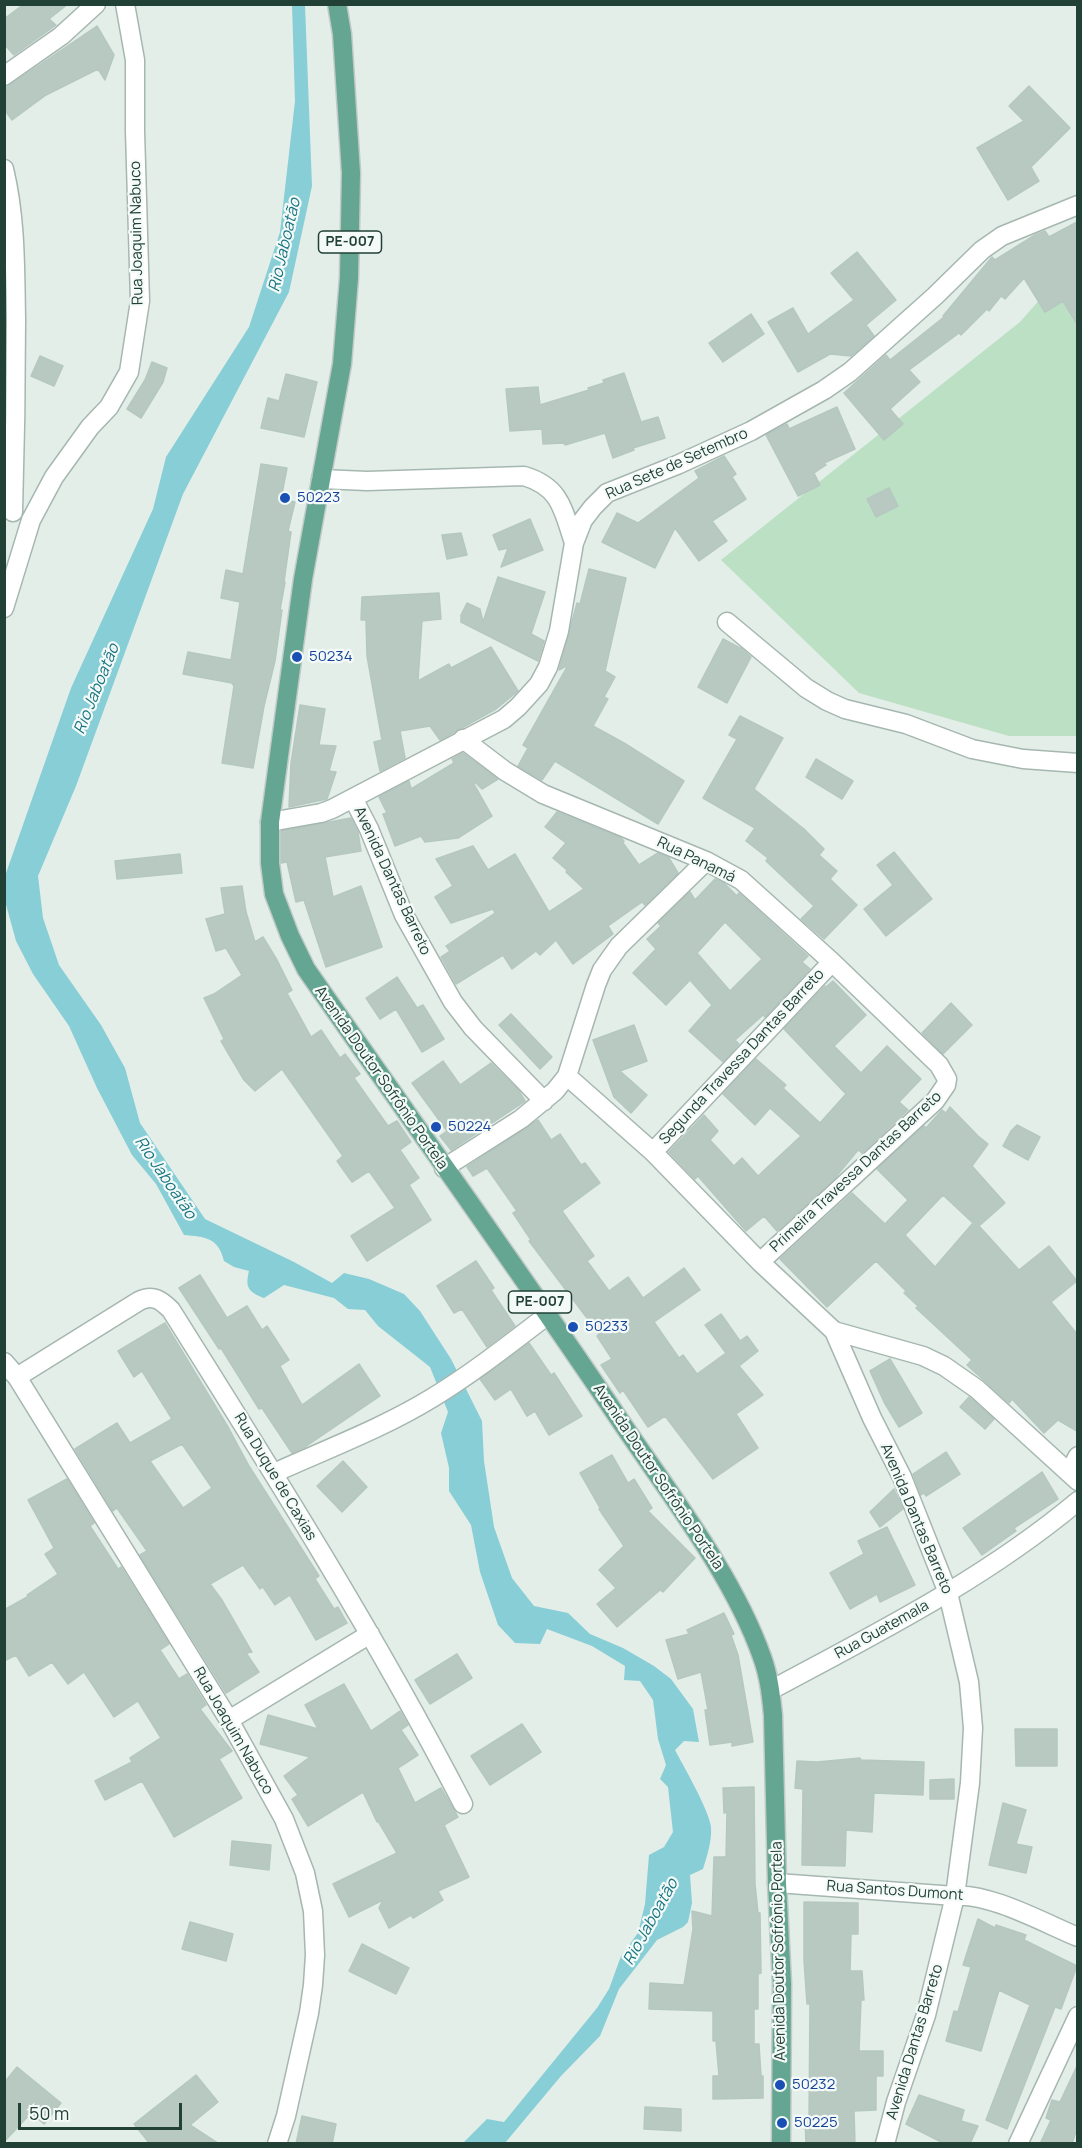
<!DOCTYPE html>
<meta charset="utf-8">
<style>
body{margin:0}
#map{position:relative;width:1082px;height:2148px;overflow:hidden;background:#e3eee9;font-family:Manrope,sans-serif}
canvas{display:block}
.frame{position:absolute;inset:0;border:6px solid #214137;pointer-events:none}
.scale{position:absolute;left:18px;top:2103px;width:164px;height:27px;box-sizing:border-box;border:3px solid #214137;border-top:0;padding-left:8px;font-size:18px;line-height:21px;white-space:nowrap;color:#214137;-webkit-text-stroke:4px #f4faf7;paint-order:stroke}
</style>
<div id="map">
<canvas width="1082" height="2148"></canvas>
<div class="frame"></div>
<div class="scale">50 m</div>
</div>
<script>
const g = document.querySelector('canvas').getContext('2d');
g.lineJoin = 'round';
function fillPath(path, color) { g.fillStyle = color; g.fill(path, 'evenodd'); }
function stroke(path, color, width, dash) { g.strokeStyle = color; g.lineWidth = width; g.lineCap = dash ? 'butt' : 'round'; g.setLineDash(dash || []); g.stroke(path); }
function drawText(font, color, halo, rows, align = 'center') {
  g.font = font + ' Manrope,sans-serif'; g.lineWidth = 4.5; g.setLineDash([]); g.textBaseline = 'middle'; g.strokeStyle = halo; g.fillStyle = color; for (const [text, x, y, turn = 0] of rows) {
    g.save(); g.translate(x, y); g.rotate((+turn || 0) * Math.PI / 180); g.textAlign = isNaN(turn) ? turn : align; if (halo) g.strokeText(text, 0, 0); g.fillText(text, 0, 0); g.restore();
  }
}
fillPath(new Path2D(`
 M1077,257V736H1009L859,693L721,560L1020,322Z`), '#bbe0c3');
fillPath(new Path2D(`
 M292,5H305L312,186L289,292L183,494L76,786L38,876L43,918L59,965L101,1025L125,1068L140,1123L205,1219L294,1262L332,1283L344,1273L369,1279L404,1294L420,1311L451,1359L482,1421L484,1461L494,1527L512,1578L534,1606L568,1613L590,1634L623,1648L654,1666L671,1679L693,1709L699,1742L684,1741L675,1750C684,1767 709,1810 711,1827C712,1841 707,1856 703,1869L690,1875L692,1903L688,1922L683,1927L657,1940L619,1989L600,2036L561,2076L505,2143H463L487,2119L504,2122L597,2008L609,1989L621,1956L638,1933L645,1904L649,1855L664,1847L673,1832L668,1787L660,1779L666,1765L658,1739L653,1700L640,1681L624,1680L625,1666L592,1646L547,1629L540,1644L515,1643L498,1625L480,1572L471,1525L449,1491V1468L441,1433L448,1412L430,1367L378,1326L365,1310L348,1309L334,1298L284,1285L264,1298C248,1292 245,1287 249,1271L234,1267L224,1261C218,1237 205,1237 184,1235L156,1184L132,1155L97,1088L69,1026L33,974L16,941L5,901V876L71,688L153,509L166,457L249,327L280,232L295,101Z`), '#88ced6');
const building = new Path2D(`
 M24,4H68L49,19L56,25L14,55L4,44V19Z
 M97,26L114,55L105,80L98,69L46,95L12,120L4,109V89Z
 M1029,86L1070,128L1031,167L1039,181L1008,200L977,148L1024,121L1009,106Z
 M1077,222V324L1063,301L1045,312L1024,278L1005,299L1001,296L989,311L987,309L961,335L959,333L909,370L920,382L890,409L903,424L884,440L844,393L886,355L890,360L944,317L943,316L992,257L995,260L1035,235L1045,231L1049,237Z
 M857,252L896,300L866,325L874,336L851,356L830,354L798,372L768,322L793,308L808,334L854,300L831,273Z
 M751,314L764,334L723,362L709,343Z
 M40,356L63,366L54,386L31,376Z
 M152,362L167,368L163,382L141,418L127,409L145,380Z
 M624,373L641,422L658,417L665,438L633,448L634,450L613,458L605,433L565,445L564,443L543,444L542,429L510,431L506,389L538,387L540,405L589,390L588,388L604,383L603,380Z
 M286,374L317,382L304,437L261,428L268,398L279,401Z
 M837,407L855,449L824,463L826,465L814,473L820,485L798,496L766,435L787,424L789,429Z
 M724,456L736,474L732,477L746,499L712,521L727,541L699,561L675,528L655,568L602,542L617,513L638,523L699,478L695,471Z
 M261,464L287,468L281,499L295,502L288,531L291,532L284,582H285L280,610H282L275,661L264,706L253,768L222,763L234,686L232,683L183,674L188,652L231,660L240,602L221,598L226,570L243,574Z
 M889,488L898,506L876,517L867,499Z
 M530,519L543,550L501,567L508,548L499,550L493,535Z
 M461,533L467,555L447,559L442,535Z
 M589,569L626,578L605,671L615,677L604,697L608,699L593,726L624,743L684,781L658,824L555,761L542,780L518,766L528,748L523,745L568,665L559,670L577,603L580,604Z
 M498,577L545,592L531,634L544,641L538,661L461,622V615L467,603L480,609L483,622Z
 M439,593L441,619L422,621L418,681L449,664L451,668L491,647L518,691L496,709L440,740L430,726L400,731L405,758L380,771L374,742L382,740L367,656L366,620H361L362,597Z
 M723,639L742,649L751,657L727,703L698,687Z
 M300,705L325,709L319,745L336,746L329,771L336,772L327,799L289,807L291,763Z
 M740,716L783,738L754,789L804,829L824,849L819,855L837,871L830,879L857,905L824,939L801,919L814,906L766,861L768,858L746,841L755,828L703,798L737,739L729,735Z
 M463,753L498,779L482,789L475,782L474,784L492,816L458,838L425,842L421,836L395,846L383,814L387,813L379,797L409,781L411,789L454,763L452,759Z
 M816,759L853,781L842,799L806,777Z
 M557,812L621,838L624,841L623,843L639,865L658,853L669,858L678,873L645,905L642,902L608,926L613,934L573,964L556,940L540,955L536,951L512,969L503,955L456,984L441,957L450,951L446,946L495,913L493,909L451,923L435,897L453,886L436,859L473,846L488,870L515,854L549,912L584,889L566,872L567,870L553,858L566,843L545,827Z
 M351,818L358,832L361,851L325,857L333,897L361,886L382,947L326,967L304,900L296,902L287,862L281,863V831Z
 M894,852L932,899L886,936L864,909L893,885L877,865Z
 M180,854L182,873L117,879L115,861Z
 M715,879L724,883L737,896L739,893L808,956L802,962L810,969L765,1017L763,1015L735,1040L739,1044L723,1062L689,1031L712,1005L690,980L666,1005L633,973L656,949L647,939L661,926L658,923L690,892L695,900ZM725,922L762,959L730,991L697,953Z
 M242,886L246,912L255,942L263,937L277,960L292,990L287,993L311,1037L321,1030L340,1058L345,1054L360,1074L354,1078L388,1126L397,1121L411,1142L400,1150L419,1178L409,1185L431,1220L367,1261L351,1236L395,1208L369,1171L352,1182L337,1161L343,1156L282,1069L255,1091L244,1080L221,1041L224,1039L204,998L214,994L242,975L226,948L216,951L206,919L225,914L221,888Z
 M397,977L417,1008L423,1005L444,1039L422,1052L396,1009L380,1019L366,998Z
 M833,981L866,1015L834,1046L861,1073L887,1046L921,1079L899,1102L908,1110L862,1153L858,1150L835,1178L777,1231L764,1216L746,1231L698,1176L695,1179L669,1152L704,1115L718,1131L710,1140L734,1166L742,1158L758,1176L801,1136L770,1108L755,1125L723,1094L756,1059L786,1085L783,1088L820,1123L846,1094L784,1029L825,986L826,987Z
 M951,1003L972,1025L943,1054L922,1033Z
 M511,1014L552,1057L540,1069L499,1025Z
 M634,1025L647,1061L620,1071L647,1095L631,1113L614,1097L593,1040Z
 M443,1061L460,1085L491,1063L519,1091L525,1101L451,1150L440,1136L447,1131L412,1083Z
 M950,1107L978,1136L988,1144L972,1166L1005,1203L979,1226L1019,1270L1049,1246L1077,1281L1051,1302L1077,1334V1431L1058,1420L1044,1433L1012,1399L1009,1403L967,1365L972,1360L916,1308L918,1306L904,1293L906,1291L876,1261L827,1307L780,1259L852,1193L885,1224L908,1200L877,1169L924,1126L926,1128L942,1110L946,1113ZM943,1195L973,1223L935,1267L905,1235Z
 M538,1120L551,1140L560,1134L581,1165L585,1163L600,1183L562,1211L594,1256L587,1261L609,1291L628,1277L643,1298L684,1268L700,1290L654,1322L679,1358L683,1355L697,1374L726,1353L705,1325L721,1314L740,1341L747,1336L758,1351L739,1366L763,1395L736,1414L758,1448L713,1479L665,1416L648,1427L623,1390L620,1393L601,1365L612,1359L597,1336L599,1334L529,1241L531,1240L513,1213L517,1211L487,1168L473,1176L467,1167Z
 M1017,1125L1040,1137L1028,1160L1003,1146L1011,1131Z
 M476,1261L494,1288L491,1290L515,1326L487,1347L462,1309L454,1313L437,1286Z
 M200,1275L227,1318L247,1306L262,1330L267,1326L289,1360L280,1366L302,1405L359,1364L380,1396L305,1447L292,1453L262,1408L259,1409L221,1348L219,1349L179,1288Z
 M165,1323L228,1427L249,1466L319,1576L315,1579L334,1609L338,1607L347,1623L316,1640L290,1595L275,1605L263,1587L260,1589L243,1565L210,1584L222,1600L252,1652L246,1653L259,1672L226,1693L140,1555L147,1551L117,1508L113,1511L75,1449L117,1423L130,1443L172,1419L142,1371L134,1377L118,1351ZM182,1444L212,1488L183,1508L150,1461Z
 M529,1343L551,1375L554,1373L582,1416L549,1435L535,1411L527,1416L511,1389L495,1400L480,1379Z
 M890,1359L922,1413L899,1427L884,1402L870,1371Z
 M969,1397L994,1419L985,1429L960,1407Z
 M946,1452L960,1474L926,1496L924,1493L921,1495L913,1474Z
 M612,1455L628,1483L634,1479L652,1508L648,1511L695,1558L663,1592L660,1590L617,1627L597,1604L616,1588L599,1570L624,1546L599,1509L600,1508L580,1473Z
 M343,1461L367,1487L342,1512L317,1486Z
 M1042,1472L1058,1499L1014,1528L1016,1531L982,1555L963,1528Z
 M67,1479L94,1523L90,1526L118,1569L121,1567L169,1644L160,1650L179,1679L187,1674L206,1705L200,1709L232,1751L219,1759L242,1798L174,1837L142,1781L105,1800L95,1781L132,1762L130,1758L161,1738L138,1701L114,1717L84,1672L68,1684L52,1662L29,1676L16,1655L4,1661V1610L29,1596L27,1595L58,1574L45,1554L54,1548L28,1500Z
 M894,1489L903,1509L880,1527L870,1512Z
 M887,1527L915,1585L880,1602L877,1594L850,1609L830,1573L864,1554L858,1541Z
 M724,1613L734,1634L731,1635L738,1655L753,1742L732,1746V1742L710,1745L705,1710H708L701,1672L678,1679L666,1640L689,1634L687,1630Z
 M457,1654L472,1678L430,1704L415,1680Z
 M344,1684L371,1731L400,1711L408,1725L401,1730L418,1755L398,1768L415,1803L441,1788L458,1817L444,1825L469,1877L438,1891L443,1900L413,1918L411,1915L389,1928L379,1908L383,1900L349,1917L333,1884L397,1853L378,1821L377,1822L363,1792L308,1826L292,1799L298,1795L284,1776L310,1757L260,1744L268,1715L318,1729L305,1705Z
 M522,1724L541,1752L490,1785L471,1756Z
 M1015,1729H1057V1766H1016Z
 M860,1758L861,1760L924,1762L923,1795L874,1793L872,1832L846,1830L845,1866L802,1865L803,1789L795,1788L797,1761L817,1762Z
 M954,1779V1799H930V1780Z
 M754,1787L755,1884L758,1913H760L761,1973L758,1974V2009H754V2044H759L761,2076H763V2098L713,2099V2076H719L716,2041H713V2011L649,2009L650,1983L684,1985L693,1929L692,1911L712,1916L714,1857H726L727,1812L724,1813L723,1788Z
 M1003,1803L1026,1810L1016,1844L1032,1847L1026,1873L989,1865Z
 M232,1841L271,1845L269,1870L230,1865Z
 M804,1902L858,1903V1934H851L850,1971H862L864,2000H861L859,2051H883V2076H876V2110L854,2111L855,2144H806L805,2120H809L810,2004H807L804,1960Z
 M978,1919L995,1928L996,1925L1026,1935L1024,1940L1077,1966L1061,2009L1055,2007L1007,2129L986,2120L1030,2005L999,1990L981,2051L946,2041L954,2011L958,2012L971,1967L963,1965Z
 M190,1922L233,1934L226,1961L182,1949Z
 M362,1944L409,1968L396,1994L349,1971Z
 M1077,2066V2128L1072,2144H1040L1051,2120L1046,2118L1052,2100L1060,2102Z
 M17,2067L61,2103L44,2124L31,2113L4,2142V2083Z
 M196,2075L218,2102L190,2125L219,2144H150L134,2124Z
 M919,2095L964,2110L961,2121L978,2126L970,2144H945L906,2124Z
 M645,2107L681,2109V2131L644,2129Z
 M302,2116L336,2124L332,2144H296Z`);
fillPath(building, '#b8c9c2');
stroke(building, '#b5c8c0', 1.5);
const minor = new Path2D(`
 M4,76L61,36L96,4
 M4,169C16,219 15,268 16,320C16,384 15,448 13,512
 M321,479L367,481L524,476C561,487 563,510 574,543
 M4,608L31,520L54,477L90,427L109,407L129,372L140,301L135,131V60L125,4
 M727,622L806,688L827,701L845,709L906,724L972,749L1023,759L1078,763
 M463,739L505,771L543,794L706,861L741,880L832,962L939,1065L947,1079L946,1085L935,1101L760,1262
 M354,800L369,829L404,915L453,1002L473,1028L544,1101
 M270,822L321,813L332,809L504,719L518,707L539,684L548,667L559,631L574,543L583,520L593,507L607,493L677,465L751,431L824,390L850,372L935,296L982,250L1002,236L1078,205
 M567,1076L653,1152L760,1262L834,1331L872,1418L902,1477L948,1593L969,1682L973,1728L970,1783L955,1896L926,2015L896,2102L885,2144
 M653,1152L832,962
 M444,1168L521,1119L555,1091L567,1076L596,985L602,970L619,946L706,861
 M834,1331L923,1356L944,1366L977,1389L1078,1481
 M4,1362L17,1377L229,1720L284,1819L305,1873L313,1911L315,1955L313,1985L309,2013L286,2116L277,2144
 M17,1377L139,1301C153,1294 161,1300 171,1310C273,1472 375,1634 463,1804
 M274,1473C327,1449 383,1428 432,1398C473,1373 511,1343 549,1314
 M1069,1473L1078,1456
 M771,1690C877,1633 985,1579 1078,1501
 M229,1720L370,1634
 M777,1883L955,1896C988,1892 1046,1924 1078,1937
 M1018,2144L1078,2016`);
const major = new Path2D(`
 M337,4L342,34L351,173L349,278L342,364L303,579L270,822V863L274,894L290,936L306,969C409,1117 514,1263 615,1413C665,1488 732,1572 762,1657C769,1676 771,1695 773,1715L777,1883L782,1984L781,2144`);
stroke(minor, '#a5b7b0', 21);
stroke(major, '#c1cac7', 21);
stroke(minor, '#fff', 18);
stroke(major, '#65a693', 18);
for (const [x, y, r, color] of [
 [285,498,6,"#1a4fb4"],
 [297,657,6,"#1a4fb4"],
 [436,1127,6,"#1a4fb4"],
 [573,1327,6,"#1a4fb4"],
 [780,2085,6,"#1a4fb4"],
 [782,2123,6,"#1a4fb4"]
]) { const dot = new Path2D(); dot.arc(x, y, r, 0, 2 * Math.PI); g.fillStyle = color; g.fill(dot); stroke(dot, '#f4faf7', 2); }
for (const [x, y, w] of [
 [350,242,63],
 [540,1302,63]
]) { const box = new Path2D(); box.roundRect(x - w / 2, y - 11, w, 22, 4.5); g.fillStyle = '#f4faf7'; g.fill(box); stroke(box, '#214137', 1.5); }
drawText('bold 14px', '#214137', null, [
 ["PE-007",350,242],
 ["PE-007",540,1302]
]);
drawText('15px', '#214137', '#f4faf7', [
 ["Rua Joaquim Nabuco",137,233,-91],
 ["Rua Sete de Setembro",677,464,-24],
 ["Rua Panamá",696,860,26],
 ["Avenida Dantas Barreto",392,881,65],
 ["Segunda Travessa Dantas Barreto",742,1057,-47],
 ["Avenida Doutor Sofrônio Portela",381,1078,55],
 ["Primeira Travessa Dantas Barreto",856,1172,-43],
 ["Rua Duque de Caxias",275,1477,59],
 ["Avenida Doutor Sofrônio Portela",658,1477,56],
 ["Avenida Dantas Barreto",916,1519,67],
 ["Rua Guatemala",882,1630,-29],
 ["Rua Joaquim Nabuco",233,1731,60],
 ["Rua Santos Dumont",895,1891,4],
 ["Avenida Doutor Sofrônio Portela",779,1951,-91],
 ["Avenida Dantas Barreto",915,2042,-73]
]);
drawText('15px', '#164399', '#f4faf7', [
 ["50223",297,498],
 ["50234",309,657],
 ["50224",448,1127],
 ["50233",585,1327],
 ["50232",792,2085],
 ["50225",794,2123]
], 'left');
drawText('italic 16px', '#177482', '#f4faf7', [
 ["Rio Jaboatão",285,245,-77],
 ["Rio Jaboatão",97,689,-68],
 ["Rio Jaboatão",165,1178,56],
 ["Rio Jaboatão",651,1922,-61]
]);
</script>
